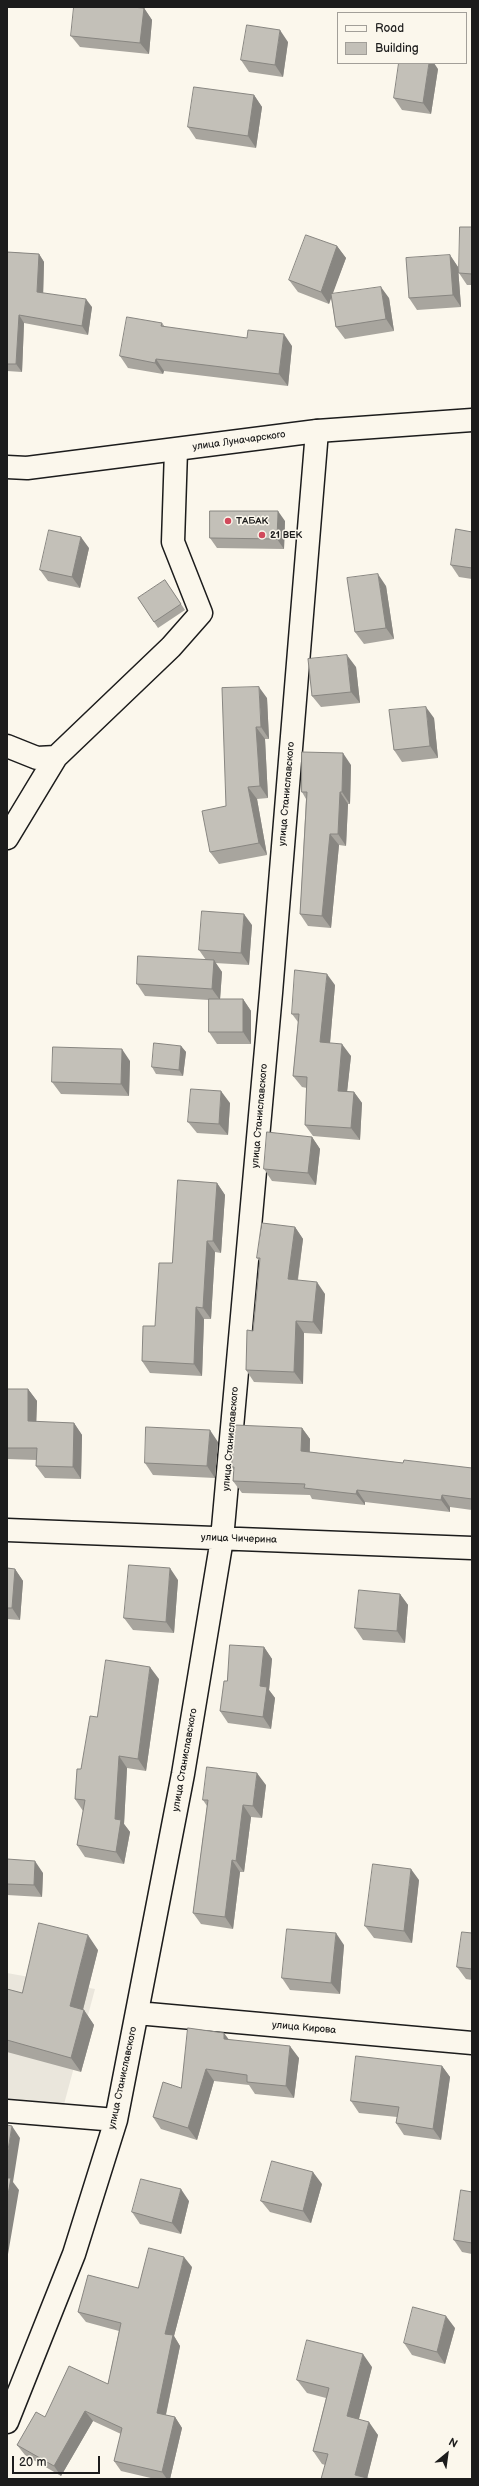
<!DOCTYPE html>
<meta charset="utf-8">
<style>
body{margin:0}
#map{position:relative;width:479px;height:2486px;overflow:hidden;background:#fbf7ec;font-family:"Balsamiq Sans",sans-serif}
canvas{display:block}
.frame{position:absolute;inset:0;border:8px solid #1c1c1c;pointer-events:none}
.legend{position:absolute;left:337px;top:12px;width:130px;height:52px;box-sizing:border-box;background:#fbf7ec;border:1px solid #a29f99;margin:0;padding:5px 7px;list-style:none;font-size:12px;color:#1c1c1c}
.legend li{display:flex;align-items:center;gap:8px;height:20px}
.legend b{width:20px;border:1px solid #a29f99}
.north{position:absolute;left:427px;top:2434px;width:40px;height:40px;-webkit-text-stroke:3px #fbf7ec;paint-order:stroke;rotate:29deg;font-size:11px;font-weight:700;line-height:16px;text-align:center;color:#1c1c1c}
.north::after{content:'';display:block;margin:auto;width:14px;height:18px;background:#1c1c1c;clip-path:polygon(50% 0,100% 100%,50% 72%,0 100%)}
.scale{position:absolute;left:12px;top:2456px;width:88px;height:18px;box-sizing:border-box;border:2px solid #1c1c1c;border-top:0;padding-left:5px;font-size:12px;line-height:14px;white-space:nowrap;color:#1c1c1c;-webkit-text-stroke:3px #fbf7ec;paint-order:stroke}
</style>
<div id="map">
<canvas width="479" height="2486"></canvas>
<div class="frame"></div>
<ul class="legend">
<li><b style="height:5px;background:#fbf7ec"></b>Road</li>
<li><b style="height:11px;background:#c3c0b8"></b>Building</li>
</ul>
<div class="north">N</div>
<div class="scale">20 m</div>
</div>
<script>
const g = document.querySelector('canvas').getContext('2d');
g.lineJoin = 'round';
function fillPath(path, color) { g.fillStyle = color; g.fill(path, 'evenodd'); }
function stroke(path, color, width, dash) { g.strokeStyle = color; g.lineWidth = width; g.lineCap = dash ? 'butt' : 'round'; g.setLineDash(dash || []); g.stroke(path); }
function drawText(font, color, halo, rows, align = 'center') {
  g.font = font + ' "Balsamiq Sans",sans-serif'; g.lineWidth = 3; g.setLineDash([]); g.textBaseline = 'middle'; g.strokeStyle = halo; g.fillStyle = color; for (const [text, x, y, turn = 0] of rows) {
    g.save(); g.translate(x, y); g.rotate((+turn || 0) * Math.PI / 180); g.textAlign = isNaN(turn) ? turn : align; if (halo) g.strokeText(text, 0, 0); g.fillText(text, 0, 0); g.restore();
  }
}
fillPath(new Path2D(`
 M7,1973L95,1989L63,2108L7,2104Z`), '#eae6dc');
const minor = new Path2D(`
 M7,746L37,758L56,757
 M7,838L56,757L171,647L201,613L173,542L176,450
 M7,1530L472,1548
 M137,2013L472,2043
 M7,2111L116,2120
 M7,2422L74,2254L116,2120L183,1774L222,1539L271,993L317,431`);
const major = new Path2D(`
 M7,467L27,468L317,431L472,420`);
stroke(minor, '#1c1c1c', 25);
stroke(major, '#1c1c1c', 25);
stroke(minor, '#fbf7ec', 22);
stroke(major, '#fbf7ec', 22);
fillPath(new Path2D(`
 M144,8L152,20L149,54L80,47L71,36Z
 M288,42L283,77L249,72L241,60Z
 M438,69L431,114L402,110L394,98Z
 M254,95L262,107L256,148L196,139L188,127Z
 M472,227V285H467L459,273Z
 M337,246L346,258L332,294L389,298L394,331L345,339L336,327L331,297L329,304L298,292L289,280Z
 M7,252L39,254L44,262L43,293L92,307L88,335L24,323L22,372L7,371Z
 M450,255L458,267L461,307L417,310L409,298Z
 M162,323L165,327L292,346L288,386L164,371L163,374L128,368L120,356Z
 M285,521L284,549L217,548L210,538Z
 M472,532V579L459,577L451,565Z
 M89,548L80,588L48,581L40,570Z
 M165,580L185,610L158,628L138,598Z
 M386,586L394,639L364,644L355,632Z
 M356,667L360,703L321,707L312,696Z
 M267,698L269,739H265L268,798L257,799L267,855L219,864L210,852L226,806Z
 M434,718L438,758L402,762L394,750Z
 M351,765L350,804H348L346,846L339,845L331,928L308,926L300,914L306,799L302,792Z
 M252,925L249,965L215,963L222,972L220,999H243L251,1011V1044H217L209,1032V1000L145,996L137,984L206,960L199,950Z
 M335,985L330,1043L351,1056L347,1091L354,1092L362,1103L360,1140L313,1136L305,1125L307,1088L302,1087L293,1076L298,1022L292,1014Z
 M181,1046L186,1052L183,1076L156,1074L152,1067Z
 M130,1061L129,1096L61,1094L52,1082Z
 M230,1103L228,1135L197,1133L188,1122Z
 M312,1137L320,1149L316,1185L272,1181L264,1169Z
 M217,1183L225,1195L221,1253L215,1252L211,1319H204L202,1376L150,1373L142,1361L155,1326L172,1263Z
 M295,1227L303,1239L298,1280L325,1294L322,1334L304,1333L303,1384L254,1382L246,1370L253,1331L260,1262L257,1258Z
 M7,1389H28L37,1401L36,1422L74,1423L82,1435L81,1479L45,1478L36,1466L37,1460L7,1459Z
 M302,1428L310,1439V1452L403,1463L472,1468V1510L450,1507V1512L365,1502V1505L312,1499L310,1495L242,1493L233,1481L234,1470L232,1467Z
 M218,1442L215,1478L153,1475L145,1463Z
 M7,1568L15,1569L23,1581L20,1620L7,1619Z
 M178,1580L174,1633L133,1630L124,1618Z
 M400,1594L408,1605L405,1643L363,1640L355,1628Z
 M264,1647L272,1659L269,1690L275,1698L271,1729L228,1723L220,1711L227,1681Z
 M159,1679L146,1771L127,1768L124,1824L130,1832L124,1864L85,1857L77,1845L83,1811L75,1799L81,1769L97,1717Z
 M266,1785L262,1818L251,1817L244,1872H240L233,1929L201,1924L193,1913L207,1806L203,1800Z
 M7,1859L43,1873L42,1897L7,1895Z
 M419,1880L412,1943L374,1938L365,1926Z
 M472,1933V1980L466,1979L457,1967Z
 M344,1945L340,1994L290,1990L282,1978Z
 M98,1950L83,2010H84L94,2025L81,2072L7,2052V1989L22,1993Z
 M229,2040L299,2058L294,2098L255,2094L249,2085L214,2081L197,2140L161,2129L153,2117Z
 M442,2066L450,2077L441,2140L404,2135L396,2123L397,2117L359,2113L351,2101Z
 M322,2184L311,2223L270,2212L261,2201Z
 M472,2192V2254L462,2252L454,2240Z
 M189,2201L181,2234L140,2224L132,2212Z
 M192,2267L174,2336L180,2346L166,2415L175,2417L182,2428L170,2479H155L121,2471L114,2461L121,2434L93,2421L61,2476L25,2455L17,2445L45,2417L108,2384L119,2331L86,2322L78,2312Z
 M455,2328L445,2364L412,2355L404,2343Z
 M372,2367L359,2419L378,2435L367,2478L322,2464L313,2451L326,2398L307,2393L297,2380Z`), '#a8a59e');
fillPath(new Path2D(`
 M144,8L152,20L149,54L140,43Z
 M280,30L288,42L283,77L275,65Z
 M429,63H434L438,69L431,114L423,103Z
 M254,95L262,107L256,148L248,136Z
 M337,246L346,258L329,304L321,292Z
 M39,254L44,262L43,300L37,292Z
 M450,255L458,267L461,307L453,295Z
 M381,287L389,298L394,331L386,319Z
 M86,299L92,307L88,335L82,326Z
 M19,315L24,323L22,372L16,364Z
 M284,334L292,346L288,386L279,374Z
 M156,359L164,371L163,374L155,363Z
 M278,511L285,521L284,549L277,539Z
 M81,537L89,548L80,588L72,577Z
 M378,574L386,586L394,639L386,628Z
 M347,655L356,667L360,703L351,692Z
 M259,687L267,698L269,739L261,727Z
 M426,707L434,718L438,758L430,746Z
 M256,727L265,739L268,798L260,786Z
 M343,753L351,765L350,804L342,792Z
 M248,787L257,799L267,855L259,843Z
 M340,792L348,804L346,846L338,834Z
 M330,834L339,845L331,928L322,916Z
 M244,914L252,925L249,965L241,953Z
 M214,960L222,972L220,1000L212,989Z
 M327,974L335,985L329,1054L320,1042Z
 M243,999L251,1011V1044L243,1032Z
 M342,1044L351,1056L346,1102L338,1091Z
 M181,1046L186,1052L183,1076L179,1070Z
 M122,1049L130,1061L129,1096L121,1084Z
 M221,1091L230,1103L228,1135L219,1124Z
 M354,1092L362,1103L360,1140L351,1128Z
 M312,1137L320,1149L316,1185L308,1173Z
 M217,1183L225,1195L221,1253L213,1241Z
 M295,1227L303,1239L296,1291L288,1279Z
 M207,1241L215,1252L211,1319L203,1308Z
 M317,1282L325,1294L322,1334L313,1322Z
 M196,1307L204,1319L202,1376L194,1364Z
 M296,1321L304,1333L303,1384L294,1372Z
 M28,1389L37,1401L36,1433L28,1421Z
 M74,1423L82,1435L81,1479L73,1467Z
 M302,1428L310,1439L309,1462L301,1451Z
 M210,1430L218,1442L215,1478L207,1466Z
 M357,1490L365,1502V1505L356,1494Z
 M442,1495L450,1507V1512L441,1500Z
 M170,1568L178,1580L174,1633L166,1622Z
 M15,1569L23,1581L20,1620L12,1608Z
 M400,1594L408,1605L405,1643L397,1631Z
 M264,1647L272,1659L269,1690L275,1698L271,1729L263,1717L260,1686Z
 M150,1667L159,1679L146,1771L138,1759Z
 M119,1756L127,1768L124,1824L130,1832L124,1864L116,1852L115,1819Z
 M257,1773L266,1785L262,1818L253,1806Z
 M243,1805L251,1817L244,1872L236,1861Z
 M232,1860L240,1872L233,1929L225,1917Z
 M35,1861L43,1873L42,1897L34,1885Z
 M411,1869L419,1880L412,1943L404,1931Z
 M336,1933L344,1945L340,1994L331,1983Z
 M88,1935L98,1950L80,2021L70,2006Z
 M84,2010L94,2025L81,2072L71,2058Z
 M224,2033L233,2045L224,2039Z
 M290,2046L299,2058L294,2098L286,2086Z
 M442,2066L450,2077L441,2140L433,2129Z
 M206,2069L214,2081L197,2140L188,2128Z
 M12,2126L20,2138L13,2182L19,2190L7,2260V2156Z
 M313,2172L322,2184L311,2223L303,2211Z
 M181,2189L189,2201L181,2234L172,2223Z
 M184,2257L192,2267L174,2336L180,2346L164,2423L157,2413L165,2334Z
 M446,2316L455,2328L445,2364L437,2352Z
 M363,2354L372,2367L356,2430L347,2416Z
 M85,2411L93,2421L61,2476L54,2466Z
 M175,2417L182,2428L170,2479H167L162,2472Z
 M369,2422L378,2435L367,2479L355,2475Z`), '#888681');
const building = new Path2D(`
 M74,7H131L144,8L140,43L71,36Z
 M247,25L280,30L275,65L241,60Z
 M399,63H429L423,103L394,98Z
 M194,87L254,95L248,136L188,127Z
 M460,227H472V274L459,273Z
 M306,235L337,246L321,292L289,280Z
 M7,252L39,254L37,292L86,299L82,326L19,315L16,364H7Z
 M450,255L453,295L409,298L406,258Z
 M381,287L386,319L336,327L331,294Z
 M127,317L162,323L161,326L247,338L248,330L284,334L279,374L156,359L155,363L120,356Z
 M210,511H278L277,539L210,538Z
 M456,529L472,532V568L451,565Z
 M49,530L81,537L72,577L40,570Z
 M378,574L386,628L355,632L347,578Z
 M165,580L181,604L154,622L138,598Z
 M347,655L351,692L312,696L308,659Z
 M259,687L261,727H256L260,786L248,787L259,843L210,852L202,811L226,806L222,688Z
 M426,707L430,746L394,750L389,710Z
 M302,752L343,753L342,792H340L338,834H330L322,916L300,914L307,792H302Z
 M202,911L244,914L241,953L199,950Z
 M138,956L214,960L212,989L137,984Z
 M295,970L327,974L320,1042L342,1044L338,1091L354,1092L351,1128L305,1125L307,1077L293,1076L299,1014H292Z
 M209,999H243V1032H209Z
 M154,1043L181,1046L179,1070L152,1067Z
 M53,1047L122,1049L121,1084L52,1082Z
 M191,1089L221,1091L219,1124L188,1122Z
 M267,1132L312,1137L308,1173L264,1169Z
 M178,1180L217,1183L213,1241H207L203,1308L196,1307L194,1364L142,1361L143,1326H155L159,1263H172Z
 M262,1223L295,1227L288,1279L317,1282L313,1322L296,1321L294,1372L246,1370L247,1330L253,1331L260,1258H257Z
 M7,1389H28V1421L74,1423L73,1467L36,1466L37,1448H7Z
 M235,1425L302,1428L301,1451L403,1463L404,1460L472,1468V1499L442,1495L441,1500L357,1490L356,1494L304,1488L305,1484L233,1481L234,1467H232Z
 M146,1427L210,1430L207,1466L145,1463Z
 M129,1565L170,1568L166,1622L124,1618Z
 M7,1568L15,1569L12,1608H7Z
 M359,1590L400,1594L397,1631L355,1628Z
 M230,1645L264,1647L260,1686L267,1687L263,1717L220,1711L224,1681H227Z
 M106,1660L150,1667L138,1759L119,1756L115,1819L121,1820L116,1852L77,1845L85,1800L75,1799L77,1769H81L90,1716L97,1717Z
 M207,1767L257,1773L253,1806L243,1805L236,1861L232,1860L225,1917L193,1913L208,1800H203Z
 M7,1859L35,1861L34,1885L7,1884Z
 M373,1864L411,1869L404,1931L365,1926Z
 M39,1923L88,1935L70,2006L84,2010L71,2058L7,2040V1989L22,1993Z
 M287,1929L336,1933L331,1983L282,1978Z
 M462,1932L472,1933V1969L457,1967Z
 M188,2028L224,2033V2039L290,2046L286,2086L247,2082V2075L206,2069L188,2128L153,2117L163,2082L181,2088Z
 M356,2056L442,2066L433,2129L396,2123L399,2107L351,2101Z
 M7,2125L12,2126L7,2156Z
 M272,2161L313,2172L303,2211L261,2201Z
 M7,2178H11L7,2200Z
 M141,2179L181,2189L172,2223L132,2212Z
 M461,2190L472,2192V2243L454,2240Z
 M149,2248L184,2257L165,2334L173,2335L157,2413L175,2417L162,2472L114,2461L122,2428L85,2411L54,2466L17,2445L36,2412L45,2417L69,2366L108,2384L121,2323L78,2312L88,2275L138,2288Z
 M413,2307L446,2316L437,2352L404,2343Z
 M307,2340L363,2354L347,2416L369,2422L355,2475L371,2479H321L328,2454L313,2451L329,2388L297,2380Z`);
fillPath(building, '#c3c0b8');
stroke(building, '#888681', 1);
for (const [x, y, r, color] of [
 [228,521,4,"#d1495b"],
 [262,535,4,"#d1495b"]
]) { const dot = new Path2D(); dot.arc(x, y, r, 0, 2 * Math.PI); g.fillStyle = color; g.fill(dot); stroke(dot, '#fbf7ec', 1.5); }
drawText('10px', '#1c1c1c', '#fbf7ec', [
 ["улица Луначарского",239,441,-8],
 ["улица Станиславского",287,794,-85],
 ["улица Станиславского",260,1116,-85],
 ["улица Станиславского",231,1439,-85],
 ["улица Чичерина",239,1539,2],
 ["улица Станиславского",185,1760,-80],
 ["улица Кирова",304,2028,5],
 ["улица Станиславского",123,2078,-78]
]);
drawText('bold 10px', '#1c1c1c', '#fbf7ec', [
 ["ТАБАК",236,521],
 ["21 ВЕК",270,535]
], 'left');
</script>
